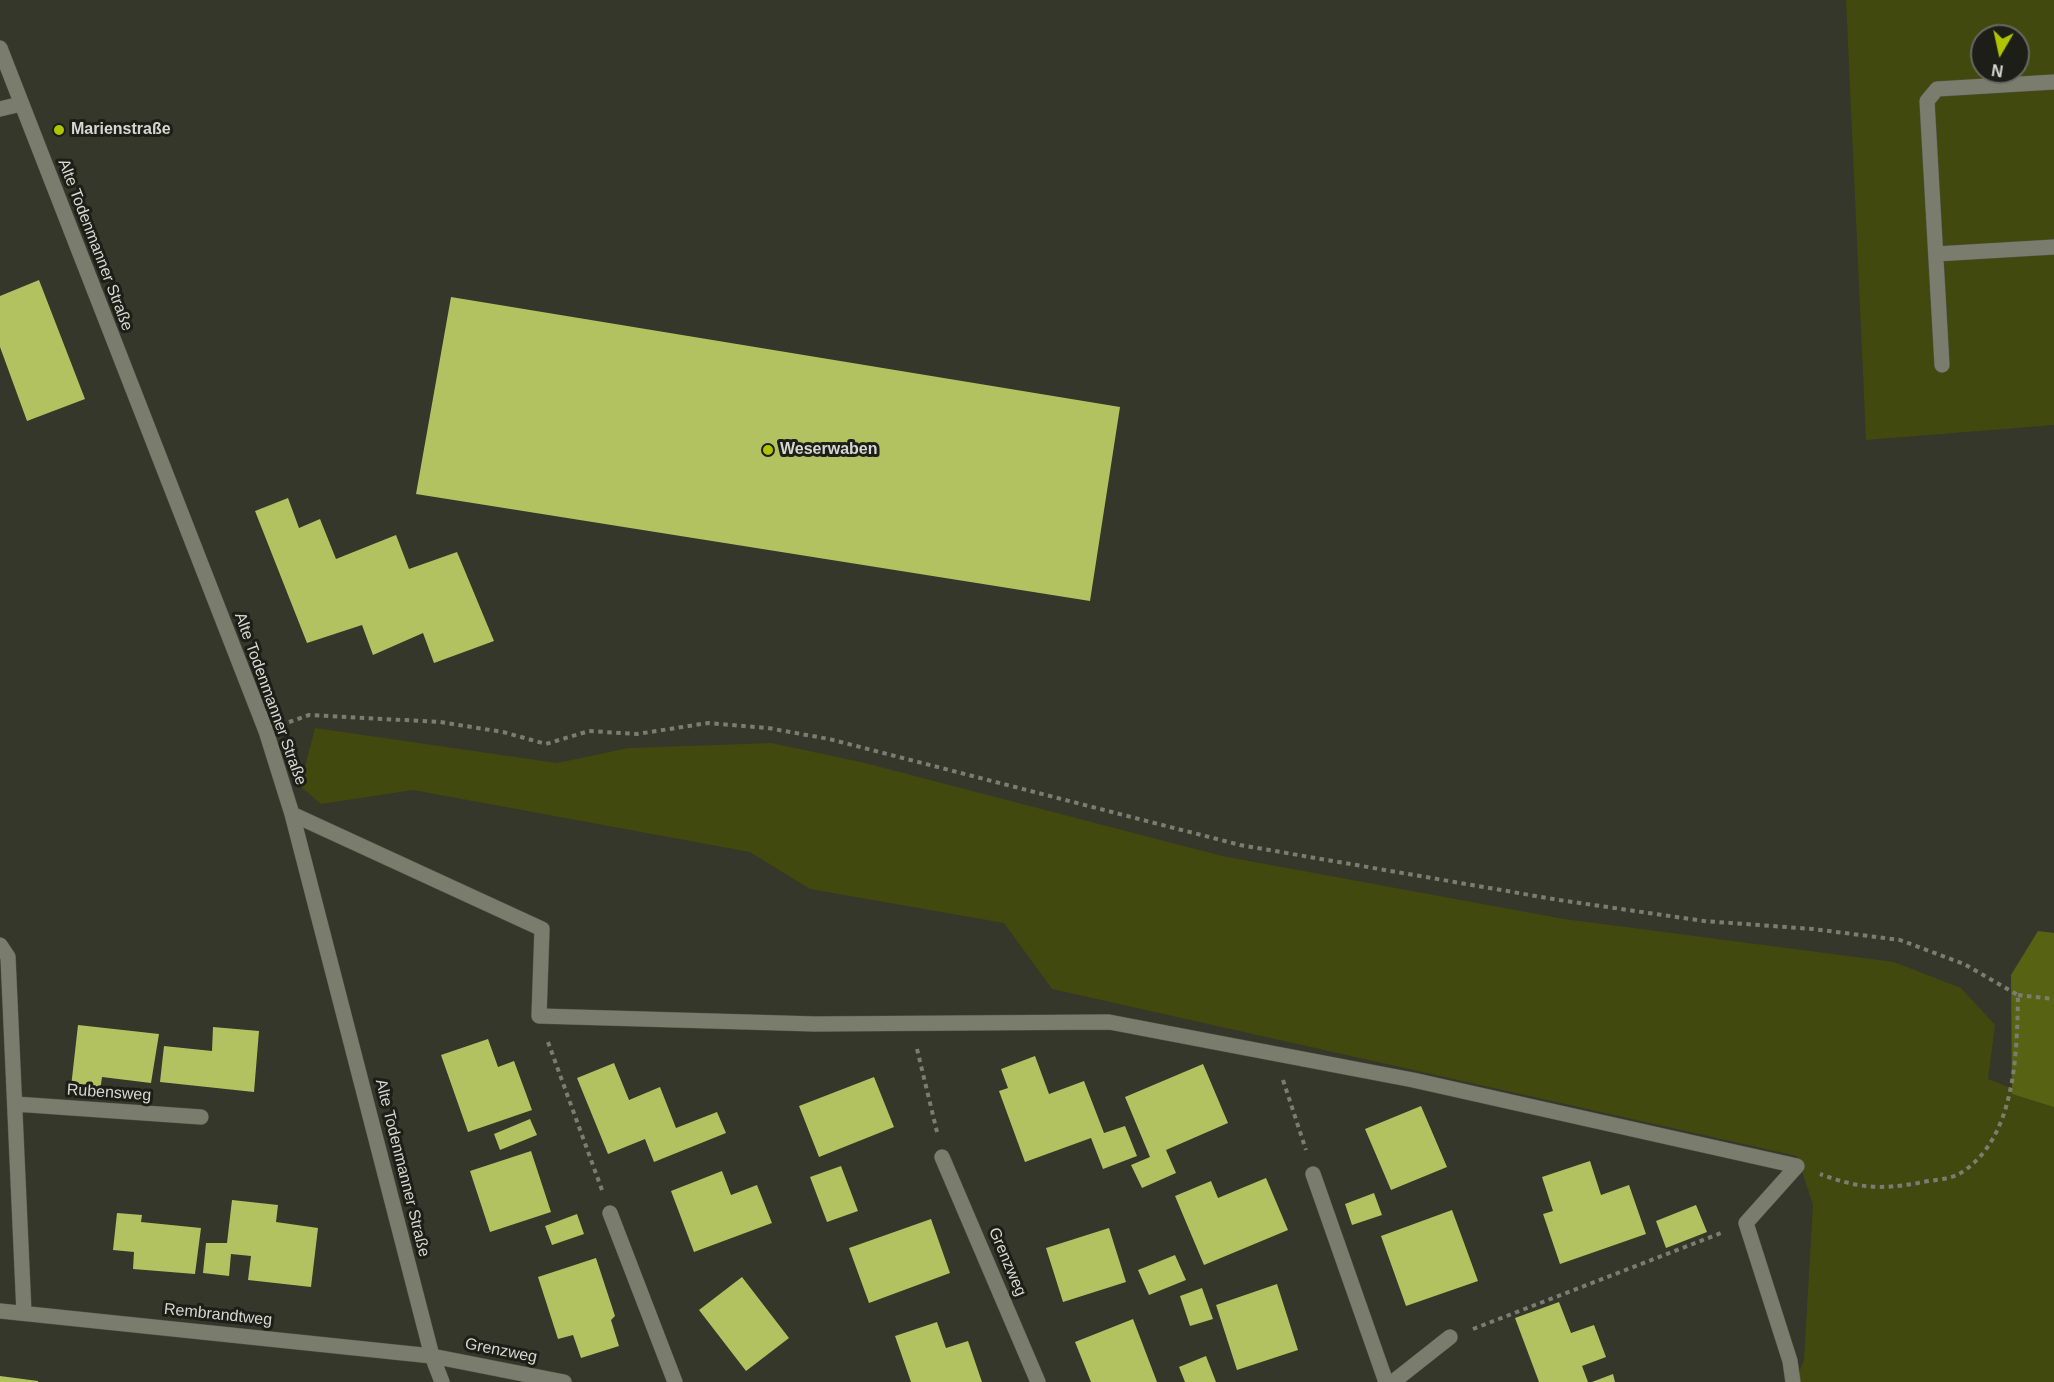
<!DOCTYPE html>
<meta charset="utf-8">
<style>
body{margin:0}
#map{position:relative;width:2054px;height:1382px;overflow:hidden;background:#35372a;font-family:Helvetica,sans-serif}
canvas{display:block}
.north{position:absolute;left:1970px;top:24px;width:60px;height:60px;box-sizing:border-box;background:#1d1e18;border:2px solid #676862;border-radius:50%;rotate:189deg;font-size:16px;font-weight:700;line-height:24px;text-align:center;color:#d6d8d0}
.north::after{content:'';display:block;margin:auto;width:21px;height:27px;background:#b0c501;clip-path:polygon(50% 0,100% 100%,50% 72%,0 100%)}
</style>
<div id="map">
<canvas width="2054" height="1382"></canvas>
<div class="north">N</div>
</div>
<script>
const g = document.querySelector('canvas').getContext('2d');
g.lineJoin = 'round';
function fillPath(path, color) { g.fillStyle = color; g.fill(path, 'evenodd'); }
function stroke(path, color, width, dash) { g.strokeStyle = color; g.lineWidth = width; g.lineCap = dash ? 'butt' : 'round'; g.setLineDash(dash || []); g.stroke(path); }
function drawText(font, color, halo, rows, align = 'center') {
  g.font = font + ' Helvetica,sans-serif'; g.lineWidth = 6; g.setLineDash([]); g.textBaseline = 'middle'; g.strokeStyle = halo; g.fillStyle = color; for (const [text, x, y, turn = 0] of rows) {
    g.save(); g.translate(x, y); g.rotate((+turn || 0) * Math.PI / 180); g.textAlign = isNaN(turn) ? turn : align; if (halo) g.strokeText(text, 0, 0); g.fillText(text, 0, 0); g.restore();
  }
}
fillPath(new Path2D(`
 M1846,0H2054V425L1866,440ZM1982,36H2018V72H1982Z
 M315,728L557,763L629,748L771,743L861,762L1222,856L1564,919L1894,962L1961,988L1995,1025L1988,1079L2054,1105V1382H1795L1804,1360L1813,1205L1797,1156L1052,989L1004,923L810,889L750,852L413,790L321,804L300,786Z`), '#41490e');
fillPath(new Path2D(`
 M2038,931L2054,933V1107L2012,1094L2011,975Z`), '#586213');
fillPath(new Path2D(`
 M39,280L85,399L27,421L0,347V296Z
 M451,297L1120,407L1090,601L416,494Z
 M288,498L299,528L320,519L336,559L396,535L409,569L457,552L494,641L434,663L423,633L373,655L362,625L307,643L255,511Z
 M78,1025L159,1034L151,1083L102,1077L100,1091L71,1087Z
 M213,1027L259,1031L254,1092L160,1082L164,1046L212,1051Z
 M488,1039L498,1067L514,1061L532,1110L468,1132L441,1055Z
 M1035,1056L1049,1094L1084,1081L1104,1133L1125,1126L1137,1156L1103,1169L1091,1138L1025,1162L999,1091L1008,1088L1001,1069Z
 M614,1063L629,1100L660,1087L676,1128L717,1112L726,1133L654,1162L645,1139L608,1154L577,1078Z
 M1203,1064L1228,1123L1166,1150L1176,1173L1142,1188L1131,1165L1150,1157L1125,1097Z
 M874,1077L894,1127L819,1157L799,1106Z
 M1421,1106L1447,1167L1391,1190L1365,1129Z
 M530,1119L537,1135L500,1150L494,1134Z
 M531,1151L551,1212L490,1232L470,1171Z
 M1590,1161L1601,1195L1629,1185L1646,1234L1560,1264L1543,1214L1553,1211L1542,1177Z
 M841,1166L858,1211L827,1222L810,1177Z
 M722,1171L731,1195L757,1185L772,1223L694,1252L671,1191Z
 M1266,1178L1288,1230L1204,1265L1175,1196L1211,1181L1218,1198Z
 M1374,1193L1382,1215L1352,1225L1345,1204Z
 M232,1200L278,1205L276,1222L318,1228L311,1287L248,1280L251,1256L231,1254L229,1276L203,1273L206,1243H227Z
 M1696,1205L1707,1232L1666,1248L1656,1221Z
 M1452,1210L1478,1281L1406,1306L1381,1236Z
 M117,1213L142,1215L141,1222L201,1228L195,1274L133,1269L134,1252L113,1250Z
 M577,1214L584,1234L552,1245L545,1226Z
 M931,1219L950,1273L869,1303L849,1248Z
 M1109,1228L1126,1282L1063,1302L1046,1248Z
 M1175,1255L1186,1280L1149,1295L1138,1270Z
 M596,1258L615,1316L611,1320L619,1346L581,1358L573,1335L558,1339L538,1277Z
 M742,1277L789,1338L746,1371L699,1310Z
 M1277,1284L1298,1350L1237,1370L1216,1305Z
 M1202,1288L1213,1319L1190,1326L1180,1296Z
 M1559,1302L1571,1333L1594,1325L1606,1357L1582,1366L1588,1382H1539L1515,1318Z
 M1133,1319L1157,1382H1091L1075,1342Z
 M937,1322L946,1348L968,1341L982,1382H911L895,1336Z
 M1206,1356L1216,1382H1185L1179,1367Z
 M1613,1374L1615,1382H1592Z
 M0,1376L38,1381V1382H0Z`), '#b2c260');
const minor = new Path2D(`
 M0,48L266,731L292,814L432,1356L442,1382
 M0,109L21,104
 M1936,254L2054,247
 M1942,365L1927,101L1937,89L2054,82
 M292,814L542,929L539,1016L815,1024L1109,1022L1413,1080L1797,1166L1746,1223L1790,1361L1793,1382
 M0,945L8,957L24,1313
 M15,1104L201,1117
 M942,1157L1038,1382
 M1313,1174L1386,1382
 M610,1213L675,1382
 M0,1311L432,1356L564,1382
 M1393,1382L1450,1337`);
stroke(minor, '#505347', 16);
stroke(new Path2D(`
 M289,722L309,715L440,722L503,732L546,744L589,731L637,734L708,723L768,728L829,739L1240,845L1559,900L1704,921L1813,929L1900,940L1964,964L2018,995C2017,1053 2016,1140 1959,1174C1948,1180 1930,1180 1918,1183C1878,1190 1858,1188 1820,1174
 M2018,995L2054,999
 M548,1042L602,1190
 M917,1049L937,1132
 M1283,1080L1306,1150
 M1473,1329L1721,1233`), '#7b7d72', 4, [4.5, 4.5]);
stroke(minor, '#7a7d6e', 15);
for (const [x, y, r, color] of [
 [59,130,6,"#b0c501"],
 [768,450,6,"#b0c501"]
]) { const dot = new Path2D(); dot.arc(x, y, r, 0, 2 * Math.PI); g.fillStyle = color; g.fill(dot); stroke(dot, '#1d1e18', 2); }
drawText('bold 16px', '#d6d8d0', '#1d1e18', [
 ["Marienstraße",71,130],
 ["Weserwaben",780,450]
], 'left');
drawText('16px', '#d6d8d0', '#1d1e18', [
 ["Alte Todenmanner Straße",95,245,69],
 ["Alte Todenmanner Straße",270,699,70],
 ["Rubensweg",109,1093,4],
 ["Alte Todenmanner Straße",402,1168,76],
 ["Grenzweg",1007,1262,67],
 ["Rembrandtweg",218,1315,6],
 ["Grenzweg",501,1351,11]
]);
</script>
